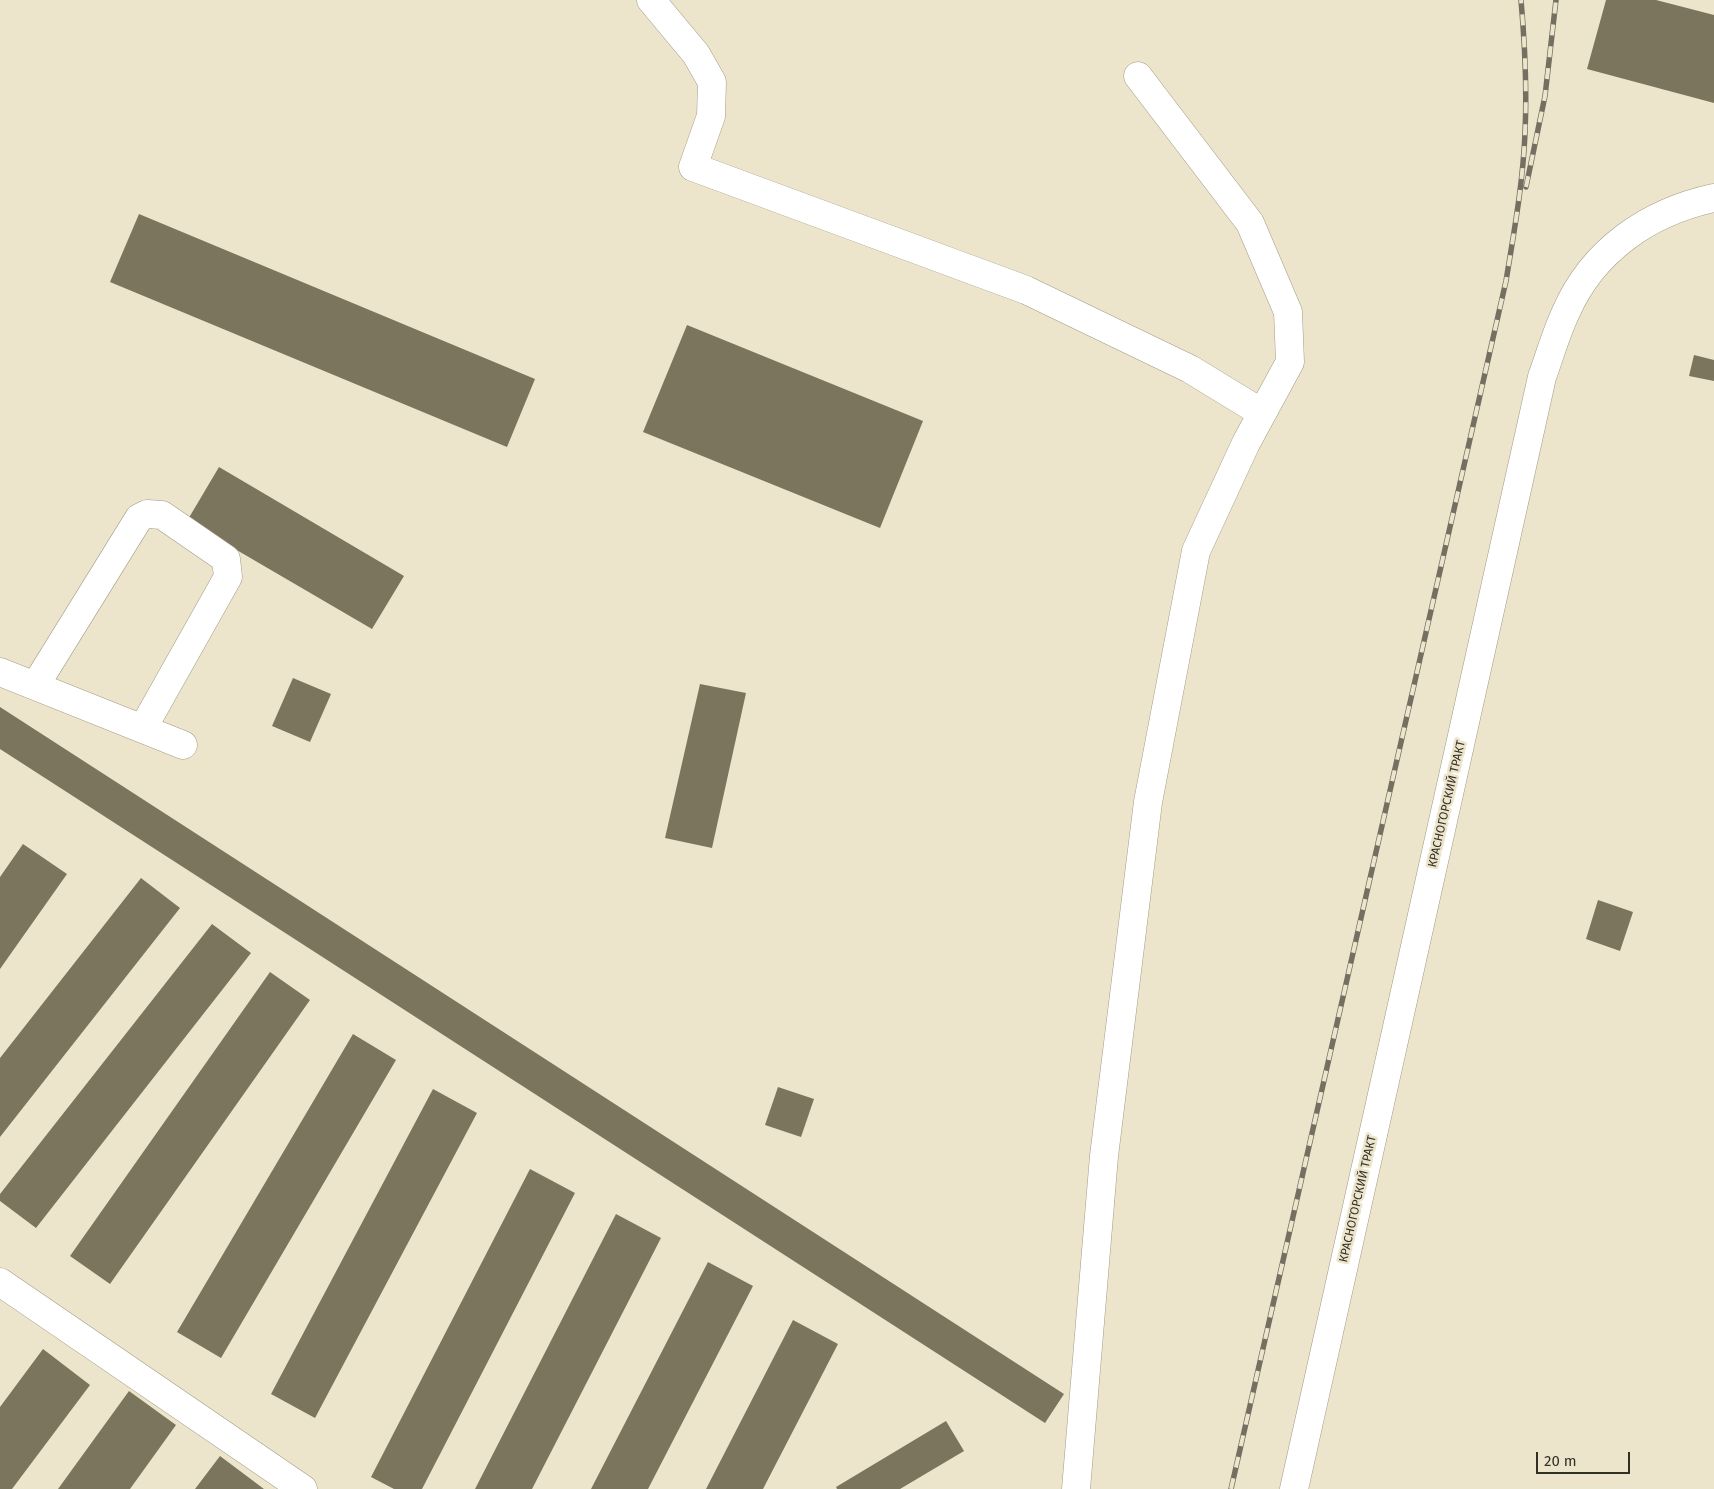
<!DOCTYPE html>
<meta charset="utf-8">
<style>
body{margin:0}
#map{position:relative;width:1714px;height:1489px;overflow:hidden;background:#ece5cc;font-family:"Fira Sans",sans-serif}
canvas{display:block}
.scale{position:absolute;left:1536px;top:1452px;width:94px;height:22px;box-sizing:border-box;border:2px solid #322f25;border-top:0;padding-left:6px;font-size:15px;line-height:18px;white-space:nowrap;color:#322f25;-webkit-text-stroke:4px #ece5cc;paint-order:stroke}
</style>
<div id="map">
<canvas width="1714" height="1489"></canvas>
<div class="scale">20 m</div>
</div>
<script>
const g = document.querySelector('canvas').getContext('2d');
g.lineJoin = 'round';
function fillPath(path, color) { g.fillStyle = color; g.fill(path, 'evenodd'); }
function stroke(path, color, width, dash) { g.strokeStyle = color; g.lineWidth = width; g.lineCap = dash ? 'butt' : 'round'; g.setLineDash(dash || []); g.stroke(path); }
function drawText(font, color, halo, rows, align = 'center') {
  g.font = font + ' "Fira Sans",sans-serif'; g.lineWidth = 5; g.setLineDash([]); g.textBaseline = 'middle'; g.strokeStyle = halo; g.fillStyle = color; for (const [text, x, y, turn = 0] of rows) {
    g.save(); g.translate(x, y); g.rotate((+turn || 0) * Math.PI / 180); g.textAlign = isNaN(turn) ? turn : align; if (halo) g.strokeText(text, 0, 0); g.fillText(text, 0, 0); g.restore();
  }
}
fillPath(new Path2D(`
 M1606,0H1656L1714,15V103L1587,69Z
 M139,214L535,379L507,447L110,282Z
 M687,325L923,421L880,528L643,432Z
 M1694,355L1714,360V381L1689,376Z
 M219,467L404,576L372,629L187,521Z
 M293,678L331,694L310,742L272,726Z
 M700,684L746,693L712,848L665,838Z
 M0,707L1064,1394L1045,1423L0,749Z
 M23,844L67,874L0,969V877Z
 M141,878L180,908L0,1137V1058Z
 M1598,900L1633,912L1620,951L1586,939Z
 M212,924L251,953L36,1228L0,1201V1194Z
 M270,972L310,1000L110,1284L70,1256Z
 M353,1034L396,1060L221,1358L177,1332Z
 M778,1087L814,1099L801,1137L765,1125Z
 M433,1089L477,1113L315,1418L271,1394Z
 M530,1169L575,1193L422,1489H394L371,1477Z
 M616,1214L661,1238L532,1489H475Z
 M708,1262L753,1286L648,1489H591Z
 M793,1320L838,1344L763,1489H706Z
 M43,1349L90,1385L12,1489H0V1407Z
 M129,1391L176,1425L130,1489H58Z
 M946,1421L964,1451L900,1489H837L836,1487Z
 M220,1456L264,1489H195Z`), '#7b755e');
const minor = new Path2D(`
 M651,0L696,54L712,82L711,116L693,167L1026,290L1190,369L1262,413
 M0,672L183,745
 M35,686L139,518L147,514L162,515L226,559L228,577L143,728
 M0,1282L303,1489
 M1076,1489L1104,1156L1148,802L1196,551L1246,443L1290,362L1288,312L1250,223L1138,76
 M1294,1489L1542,377C1550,355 1556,333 1566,312C1593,250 1649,212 1714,198`);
stroke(minor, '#a19b84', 29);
stroke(minor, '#fff', 28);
const rail = new Path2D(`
 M1526,187L1545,96L1556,0
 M1231,1489L1506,281C1514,232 1523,183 1525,133C1527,89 1525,45 1521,0`);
stroke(rail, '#746f60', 5.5);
stroke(rail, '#ece5cc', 4, [11]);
drawText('12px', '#322f25', '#ece5cc', [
 ["КРАСНОГОРСКИЙ ТРАКТ",1447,804,-77],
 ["КРАСНОГОРСКИЙ ТРАКТ",1358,1199,-77]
]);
</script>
